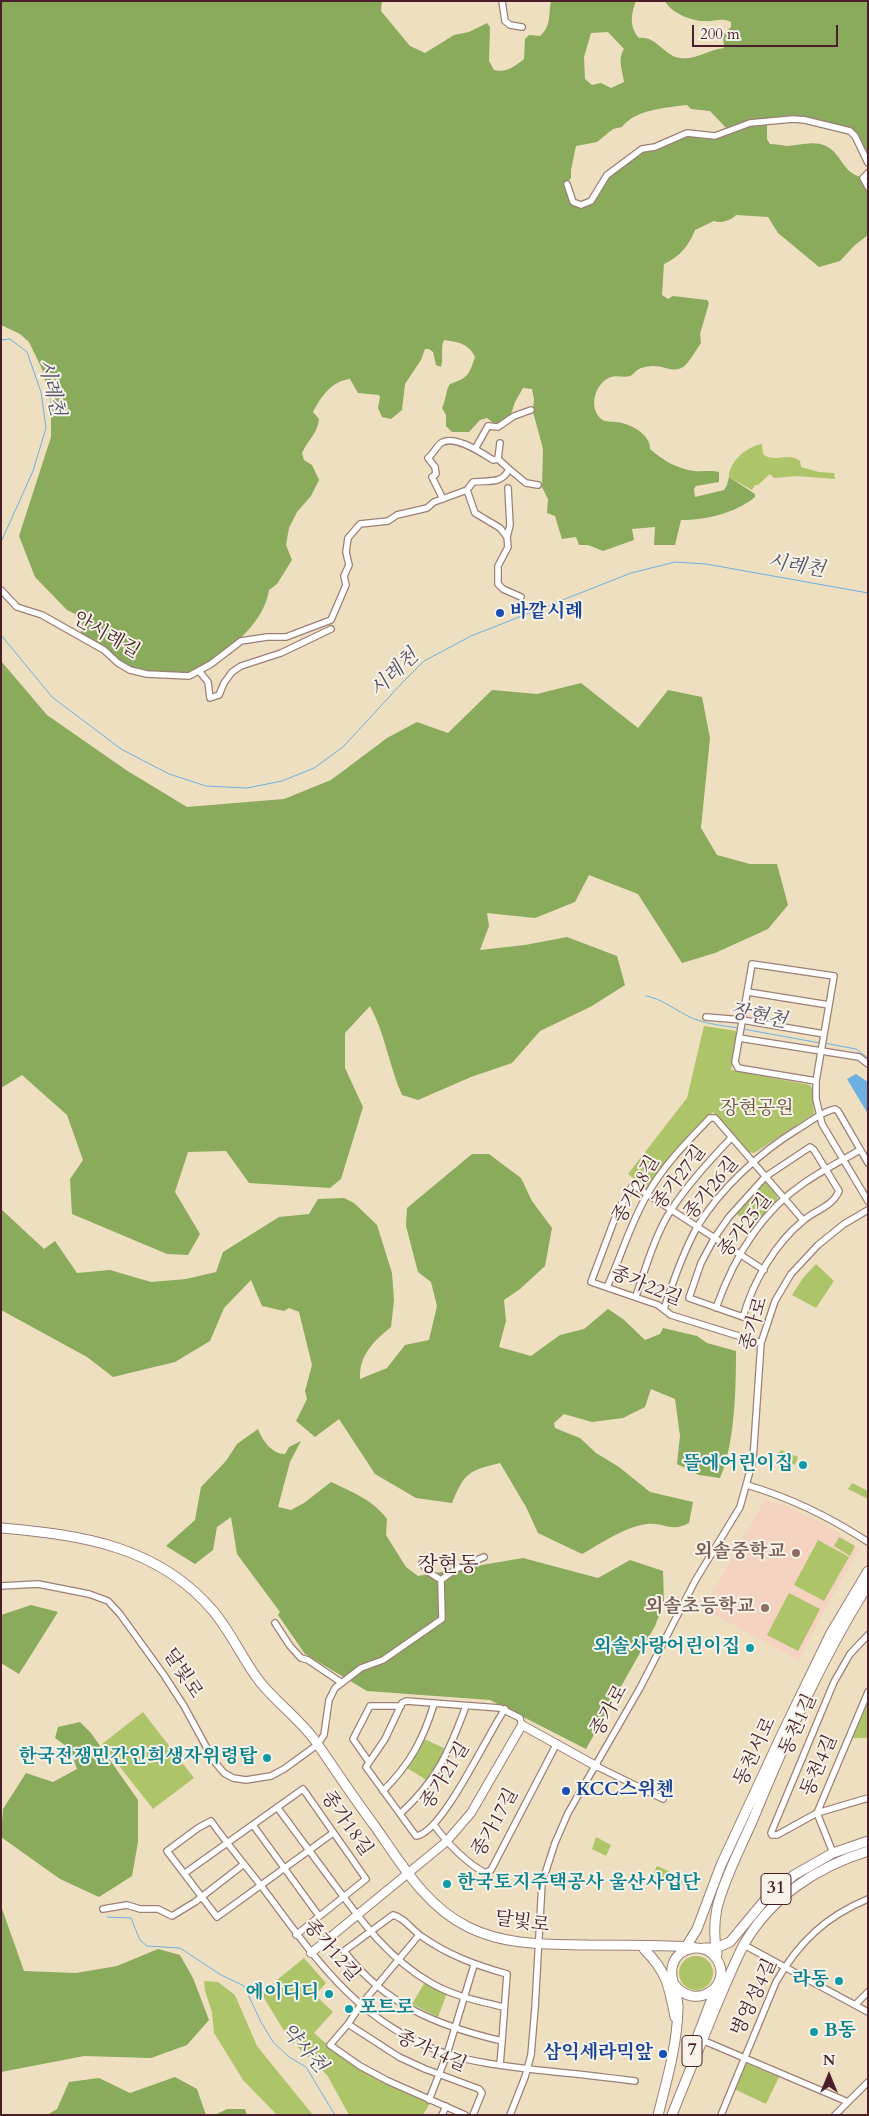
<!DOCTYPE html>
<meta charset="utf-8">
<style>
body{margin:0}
#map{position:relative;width:869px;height:2116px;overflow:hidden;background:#eedfc0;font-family:Cardo,serif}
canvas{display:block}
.frame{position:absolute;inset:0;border:2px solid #4a1f2b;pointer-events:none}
.north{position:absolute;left:804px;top:2051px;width:50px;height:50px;-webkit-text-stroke:4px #f7f3e8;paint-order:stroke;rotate:0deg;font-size:14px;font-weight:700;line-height:20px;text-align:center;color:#4a1f2b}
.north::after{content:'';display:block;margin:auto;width:18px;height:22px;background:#4a1f2b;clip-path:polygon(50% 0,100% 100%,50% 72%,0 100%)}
.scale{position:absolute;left:692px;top:25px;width:146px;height:22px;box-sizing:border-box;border:2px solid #4a1f2b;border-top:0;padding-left:6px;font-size:15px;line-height:18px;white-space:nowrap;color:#4a1f2b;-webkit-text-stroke:4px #f7f3e8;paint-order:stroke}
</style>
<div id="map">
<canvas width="869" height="2116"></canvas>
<div class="frame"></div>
<div class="north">N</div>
<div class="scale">200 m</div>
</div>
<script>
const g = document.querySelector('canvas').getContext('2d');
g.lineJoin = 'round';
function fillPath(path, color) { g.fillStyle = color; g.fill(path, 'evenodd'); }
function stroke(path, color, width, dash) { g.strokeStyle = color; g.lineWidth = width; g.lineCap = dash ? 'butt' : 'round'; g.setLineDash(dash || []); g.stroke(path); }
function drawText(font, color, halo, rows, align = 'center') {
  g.font = font + ' Cardo,"Noto Serif KR",serif'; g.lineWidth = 4; g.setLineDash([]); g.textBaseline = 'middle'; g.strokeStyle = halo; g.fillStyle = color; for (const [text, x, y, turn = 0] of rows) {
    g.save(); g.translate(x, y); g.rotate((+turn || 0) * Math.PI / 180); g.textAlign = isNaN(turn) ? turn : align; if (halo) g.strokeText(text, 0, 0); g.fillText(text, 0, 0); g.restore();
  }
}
fillPath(new Path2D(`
 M765,1500L788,1507L822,1523L860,1549L826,1607L799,1660L703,1609Z`), '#f4d3c0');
fillPath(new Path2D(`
 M762,444L763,454C774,464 788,451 800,461L801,467L819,472L834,473L835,479L797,476L774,478L770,474L758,485H755L752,490L729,477C729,461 748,446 762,444Z
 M704,1026L737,1031L731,1070L810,1085L812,1088L814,1114L754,1153L748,1152L713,1112L664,1164L647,1189L628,1174L687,1098Z
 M766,1182L777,1196L778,1202L755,1227L735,1213L763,1183Z
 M816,1264L834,1281L816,1308L792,1295L803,1278Z
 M781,1450L798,1457L795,1465L779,1458L778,1453Z
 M852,1483L868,1491V1499L848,1489Z
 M839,1537L855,1546L850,1556L834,1546Z
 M818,1540L849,1557L824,1601L794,1585Z
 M789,1593L820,1609L798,1651L767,1635Z
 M868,1702V1738H852L867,1703Z
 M143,1712L194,1778L153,1809L102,1744Z
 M424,1739L446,1749L428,1781L407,1768Z
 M596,1837L611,1845L606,1856L592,1849Z
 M657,1866L673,1873L672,1877L683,1881L681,1887L652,1876Z
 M679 1973a17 17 0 1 1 34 0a17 17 0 1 1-34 0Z
 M304,1958L326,1983L315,1995L333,2012L314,2033C353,2067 382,2084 430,2103L423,2115H349L327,2075L289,2039L261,1993Z
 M204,1981L218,1982L235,1995L257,2046L313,2115H277L243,2080L214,2033L212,2012L205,1991Z
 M425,1982L447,1993L438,2017L412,2004Z
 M745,2063L779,2077L766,2104L734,2089Z`), '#aec468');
fillPath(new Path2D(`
 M1,1H382L381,11L410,46L425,53L454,35L469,32L487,23L490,27L489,61L494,70C507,73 514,67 524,59L525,39L529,35L540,36C552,25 548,15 551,1H636C631,14 629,27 639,38C656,35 664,56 680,58C696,60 708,50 724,48L723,35L731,27V22C721,17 714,22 704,21C691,21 671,13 665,1H868V161L854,133L848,129C806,117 768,114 728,130L710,111L691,109L687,105C665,108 636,109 622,127L613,129L597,142L576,146L571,170V178L566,184L570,200L575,205L583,206L592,202L607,176L642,150L656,147L685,135L717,137L748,124L767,122V139L770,144C775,144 781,145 786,146C799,146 813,140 826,146C841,153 843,173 861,177L868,189V235L855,245L840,261L819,267L778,233L768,217L736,215C732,220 720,224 714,221L695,230C689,246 679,257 664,264L662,295L668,299L673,296L707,300L709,303L700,334L701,343C697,348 688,365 683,367C673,373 664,366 654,366C650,366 642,367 639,369C635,371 633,375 630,376C624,378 617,375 611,377C597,382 591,400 596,412C602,425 610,420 622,423C634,426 651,436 650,449C662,460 678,469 694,471C702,472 711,470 719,472V482L696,486L694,489L695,497L724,490L727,485L729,477L755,494V497C736,513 706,520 681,520L675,545H654L655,527L632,529L634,540L603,551L588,545H579L576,537L562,539L555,516L547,513L548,499L542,487L543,449L533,412L534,399L532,389L523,388L515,402L510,417L497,426L487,418L480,420L469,432H452L446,426V415L442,408C446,400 446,389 450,384C468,378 469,375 475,357C469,344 459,342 444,340C440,347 444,358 441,367L436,365L433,352L429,349H425L421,360L405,384L402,410L391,419L382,417L378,408L380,397L379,395L358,393L350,379C331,381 321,397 313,412L319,419C318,433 307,441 302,453L304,460L312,465L319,480L311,496L297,512L289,528L286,545L292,560L277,584L269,590C264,621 237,643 213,660C206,665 198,671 190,673C177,676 149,673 136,669C124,666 117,658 107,651C99,645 89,640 80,636L83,618L67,610L35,577L19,536L51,437V404L42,369L29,342L20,334L1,325ZM608,32L624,49C617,59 623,72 624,82L611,88L601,83L592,85L585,79L584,57L591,33Z
 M1,661L47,715L126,770L187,807L284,799L331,780L387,738L417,722L448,733L492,690L537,694L581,683L638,728L668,690L702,697L710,738L701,828L717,855L750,864H777L788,905L768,929L715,953L682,963L638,894L589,875L575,902L535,918L487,913L489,926L480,950L525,945L567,937L617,956L625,985L592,1006L540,1031L512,1063L471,1077L418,1100L402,1095C389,1066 385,1033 370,1006L345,1033V1068L363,1107L341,1179L330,1188L249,1183L226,1151L188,1152L175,1192L200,1234L188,1255L167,1254L72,1214L70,1179L83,1160L67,1115L22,1075L1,1088Z
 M472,1154H489L521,1178L532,1201L552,1228L545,1266L520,1289L504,1300L506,1321L499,1347L531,1356L560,1335L584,1329L608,1309L623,1319L645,1340L660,1334L663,1328L697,1336L707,1343L736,1351C736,1388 735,1443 720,1478L699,1475L677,1464L680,1436L675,1399L651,1389L645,1407L623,1418L592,1422L564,1414L554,1423L555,1428L580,1438L596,1453L619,1467L650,1492L693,1502L689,1523C671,1533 664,1522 647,1524C624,1527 602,1543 582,1554L538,1533L526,1507L500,1463C468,1471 465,1472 452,1503L416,1498L375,1474L339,1419L315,1437L296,1421L307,1399L305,1391L312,1365L299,1312L289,1308L284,1311L262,1306L251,1280L224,1308L210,1341L175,1362L113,1377L87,1357L1,1310V1209L44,1249L55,1241L77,1273L110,1270L151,1282L186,1279L216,1272L223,1252L279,1217L309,1214L318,1199L344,1198L354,1203L377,1225L392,1273L394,1300L391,1327C373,1342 359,1355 360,1379L387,1368L405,1345L429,1340L437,1306L431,1282L418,1272L406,1226L407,1208Z
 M258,1429C262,1440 272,1454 285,1454L289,1447L301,1441L290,1462L278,1507L291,1510L304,1503L331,1482C352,1492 373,1500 387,1519L386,1535L406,1567L418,1576L523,1558L598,1578L630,1560L663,1571L664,1602L655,1626L586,1749L490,1700L367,1691L305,1654L278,1615L280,1612L237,1554L231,1517L217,1527L213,1550L195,1564L166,1546L195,1520L201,1487L226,1461L237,1444Z
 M31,1605L58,1612L19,1674L1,1663V1615Z
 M80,1722L91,1733L138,1800V1842L132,1876L99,1897L60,1879L1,1837L3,1809L26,1773L53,1782L77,1769L70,1749L55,1738L58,1727Z
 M1,1906L24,1971L76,1973L117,1966L158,1949L180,1955L193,1978L209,2020L187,2045L151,2058L84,2056L1,2072Z
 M175,2077L197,2089L206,2115H47L57,2109L69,2082L99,2078L130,2093Z
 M227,2109H245L247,2115H215Z`), '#8aaa5c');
fillPath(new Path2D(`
 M856,1074L868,1082V1114L847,1079Z`), '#6db0e2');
stroke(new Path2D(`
 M1,340L10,339L27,352L41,392L46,428L33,471L1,542
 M1,635L52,697L121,749L169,774L206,786L247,788L282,781L314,768L343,747L402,683L424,661L471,636L631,573L675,562L706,564L868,593
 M646,996C663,999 676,1011 692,1018C706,1024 724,1026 739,1028
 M743,1029L820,1043
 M824,1043L856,1049L868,1058
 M107,1917L131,1918L140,1940L147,1946L180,1948L221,1975L244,1986L261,2022L273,2042L289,2057L306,2067L335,2115`), '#6db0e2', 1);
const minor = new Path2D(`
 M502,1L505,21L510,25L522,27
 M868,173L863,178L868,187
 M567,184L573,202L581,205L591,201L607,175L642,149L655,147L687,133L715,136L750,123L793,119L805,120L850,131L855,136L868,163
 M475,449L488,426L498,427L514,416L531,410
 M498,459L500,443
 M509,469L526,483L538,485
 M467,490L475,513L500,528L507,537L508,547L498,566V584L503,589L521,597
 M507,537L510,525L508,488
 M1,590L17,607L42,615L104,650L118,663L130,670L147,674L189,676L211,664L241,641L267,637H286L331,620L346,585L344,576L349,565L346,552L348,538L360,524L388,521L397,515L427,508L434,502L467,490L473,482C487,480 502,485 509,469L498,459L493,460C482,453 454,434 441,443C436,447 433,454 428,458L435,467L436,474L432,477L443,499
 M199,671L208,682L210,698L219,695L224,683L232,672L241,666L281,653L331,629
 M748,992L829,1005
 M706,1017L742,1020L824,1034
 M739,1038L859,1057L868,1064
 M816,1081L738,1068L735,1062L752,964L834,976L816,1081V1099L822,1124L868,1201
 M810,1147L814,1150L839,1191C833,1206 816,1210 804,1220C775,1243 753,1282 743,1317L689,1298L701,1263L715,1237L729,1217L765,1177Z
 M607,1287C621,1257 630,1224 647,1195C663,1166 687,1142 710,1118H715L803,1220
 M636,1296C646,1267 655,1235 671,1210C688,1184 710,1160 731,1138
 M716,1308C733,1260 761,1212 804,1183C821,1171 841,1161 860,1150
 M664,1309C673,1281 683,1253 697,1227C721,1188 759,1153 798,1129C809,1123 822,1111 835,1109L838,1111L868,1163
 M761,1343L671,1315L658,1305L591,1282L618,1210L633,1185L764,1270
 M747,1485C791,1498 830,1517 868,1542
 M441,1580L456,1569L484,1557
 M1,1586L38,1584L89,1594L108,1601L120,1614L164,1675L184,1706L214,1761L224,1773L233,1778L246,1780L271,1776L284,1769L317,1745L324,1735L329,1700L335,1688L361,1668L383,1660L442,1619L441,1580L427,1571L422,1563
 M275,1623L290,1646L301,1658L308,1660L342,1683
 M868,1635L850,1654L834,1682L771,1833L772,1835H777L817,1813L868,1798
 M505,1709C488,1733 442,1834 416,1836L366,1767L385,1739L402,1703L406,1701L500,1708L520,1718L522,1725
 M369,1762L353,1739L370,1706H401
 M596,1766L663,1799
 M383,1791C410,1764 423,1740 434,1704
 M277,1807C296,1833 315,1858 334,1884C362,1922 389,1959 431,1983C453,1996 479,2001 503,2007
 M400,1814C437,1780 449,1752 466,1706
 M253,1825L319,1916
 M434,1825C448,1844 464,1861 485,1873L491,1870L557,1743
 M333,1833L217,1917L167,1851L198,1828L211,1821C230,1848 252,1873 271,1899C321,1967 364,2026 447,2054C476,2063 507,2066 537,2070C570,2073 602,2077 635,2081
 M833,1853L817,1813L868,1692
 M185,1873L303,1789L366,1879L296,1935
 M103,1909L127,1905L140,1909H158L172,1916L195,1902L244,1864
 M393,1915C405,1918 411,1929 421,1936C448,1955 475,1965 507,1974L502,2041C438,2026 385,2005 344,1951Z
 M744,1945L868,2012
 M855,2005L868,1992
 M348,2024L360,2006L419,1935
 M702,2040L848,2102
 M500,2065L502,2041
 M429,2100L447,2054L474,1965
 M442,2115L446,2106
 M465,2115L388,2081L360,2066L330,2045L348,2024L399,2057L425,2069L479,2089L482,2093L473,2115
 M510,2115L525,2077L531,2055L535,2008L542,1883L555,1843L568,1813L640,1688L695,1581L740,1507L753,1460L761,1343L775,1301L791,1274L818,1245L844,1224L868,1210
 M721,2115L776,1982C798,1943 826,1916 868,1899
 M835,2115L868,2082`);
const tertiary = new Path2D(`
 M311,1953L446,1842L471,1813L522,1725L596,1766`);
const secondary = new Path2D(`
 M1,1528C82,1535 159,1546 214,1612C232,1634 243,1660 260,1682C276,1702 298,1718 314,1739C334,1768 353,1797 374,1825C401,1863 425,1906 468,1927C506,1946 547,1944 588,1945C623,1945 658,1945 693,1947
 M644,1949C667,1972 669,1986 675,2017
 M684,1950L697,1929L721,1865L782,1734L831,1633L868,1571
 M717,1954C714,1939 714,1923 717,1908C724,1879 742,1845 754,1817C787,1737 822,1658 868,1585`);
const primary = new Path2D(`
 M704,1948H716L730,1942L764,1901L794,1875L833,1853L868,1841
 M698,2035L716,1988
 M658,2115C667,2080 677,2045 678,2009C679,1994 668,1978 673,1964C679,1946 705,1942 716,1958C735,1985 695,2013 674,1984
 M672,2115C686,2079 701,2044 715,2009C724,1988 733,1966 743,1946C770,1898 816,1867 868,1851`);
stroke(minor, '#9c7f76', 8);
stroke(tertiary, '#9c7f76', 10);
stroke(secondary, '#9c7f76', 11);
stroke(primary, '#9c7f76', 11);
stroke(minor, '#fff', 5.5);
stroke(tertiary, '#fff', 8);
stroke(secondary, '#fff', 9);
stroke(primary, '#fff', 9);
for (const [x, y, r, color] of [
 [500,613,5,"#1a4fb4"],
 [803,1465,5,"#0f9aa8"],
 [796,1553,5,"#8d6e63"],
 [765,1608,5,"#8d6e63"],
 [750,1648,5,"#0f9aa8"],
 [267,1758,5,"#0f9aa8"],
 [566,1791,5,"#1a4fb4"],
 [447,1884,5,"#0f9aa8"],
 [839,1981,5,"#0f9aa8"],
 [329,1994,5,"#0f9aa8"],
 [349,2009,5,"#0f9aa8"],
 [814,2032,5,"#0f9aa8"],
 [663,2054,5,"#1a4fb4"]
]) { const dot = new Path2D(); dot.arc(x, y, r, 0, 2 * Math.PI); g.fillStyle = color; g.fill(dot); stroke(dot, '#f7f3e8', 2); }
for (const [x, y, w] of [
 [776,1889,30],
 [692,2051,20]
]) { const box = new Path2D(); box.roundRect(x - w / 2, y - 15.5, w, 31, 4); g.fillStyle = '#f7f3e8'; g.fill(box); stroke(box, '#4a1f2b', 1); }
drawText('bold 18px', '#4a1f2b', null, [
 ["31",776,1889],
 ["7",692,2051]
]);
drawText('bold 19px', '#164399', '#f7f3e8', [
 ["바깥시례",510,613],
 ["KCC스위첸",576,1791],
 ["삼익세라믹앞",653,2054,"right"]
], 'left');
drawText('19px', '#4a1f2b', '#f7f3e8', [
 ["안시례길",106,636,30],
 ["종가27길",680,1178,-53],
 ["종가26길",712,1189,-51],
 ["종가28길",637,1190,-60],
 ["종가25길",746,1226,-53],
 ["종가22길",646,1287,22],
 ["종가로",755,1324,-74],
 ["달빛로",182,1674,57],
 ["종가로",610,1711,-61],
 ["동천1길",799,1725,-66],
 ["동천서로",756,1752,-65],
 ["동천4길",820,1766,-67],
 ["종가21길",446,1776,-58],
 ["종가17길",496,1823,-61],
 ["종가18길",346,1824,55],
 ["달빛로",522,1923,8],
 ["종가12길",331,1951,49],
 ["병영성4길",755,1998,-65],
 ["종가14길",431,2052,24]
]);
drawText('19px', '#68513d', '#f7f3e8', [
 ["장현공원",757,1110]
]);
drawText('bold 19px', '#0d838f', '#f7f3e8', [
 ["뜰에어린이집",793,1465],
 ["외솔사랑어린이집",740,1648],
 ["한국전쟁민간인희생자위령탑",257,1758],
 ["한국토지주택공사 울산사업단",457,1884,"left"],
 ["라동",829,1981],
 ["에이디디",319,1994],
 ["포트로",359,2009,"left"],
 ["B동",824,2032,"left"]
], 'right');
drawText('bold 19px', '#785e54', '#f7f3e8', [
 ["외솔중학교",786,1553],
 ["외솔초등학교",755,1608]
], 'right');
drawText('italic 20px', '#56526b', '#f7f3e8', [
 ["시례천",50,388,76],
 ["시례천",796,567,9],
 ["시례천",395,674,-44],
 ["장현천",758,1017,11],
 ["약사천",303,2049,48]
]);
drawText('21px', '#4a1f2b', '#f7f3e8', [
 ["장현동",448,1566]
]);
</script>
